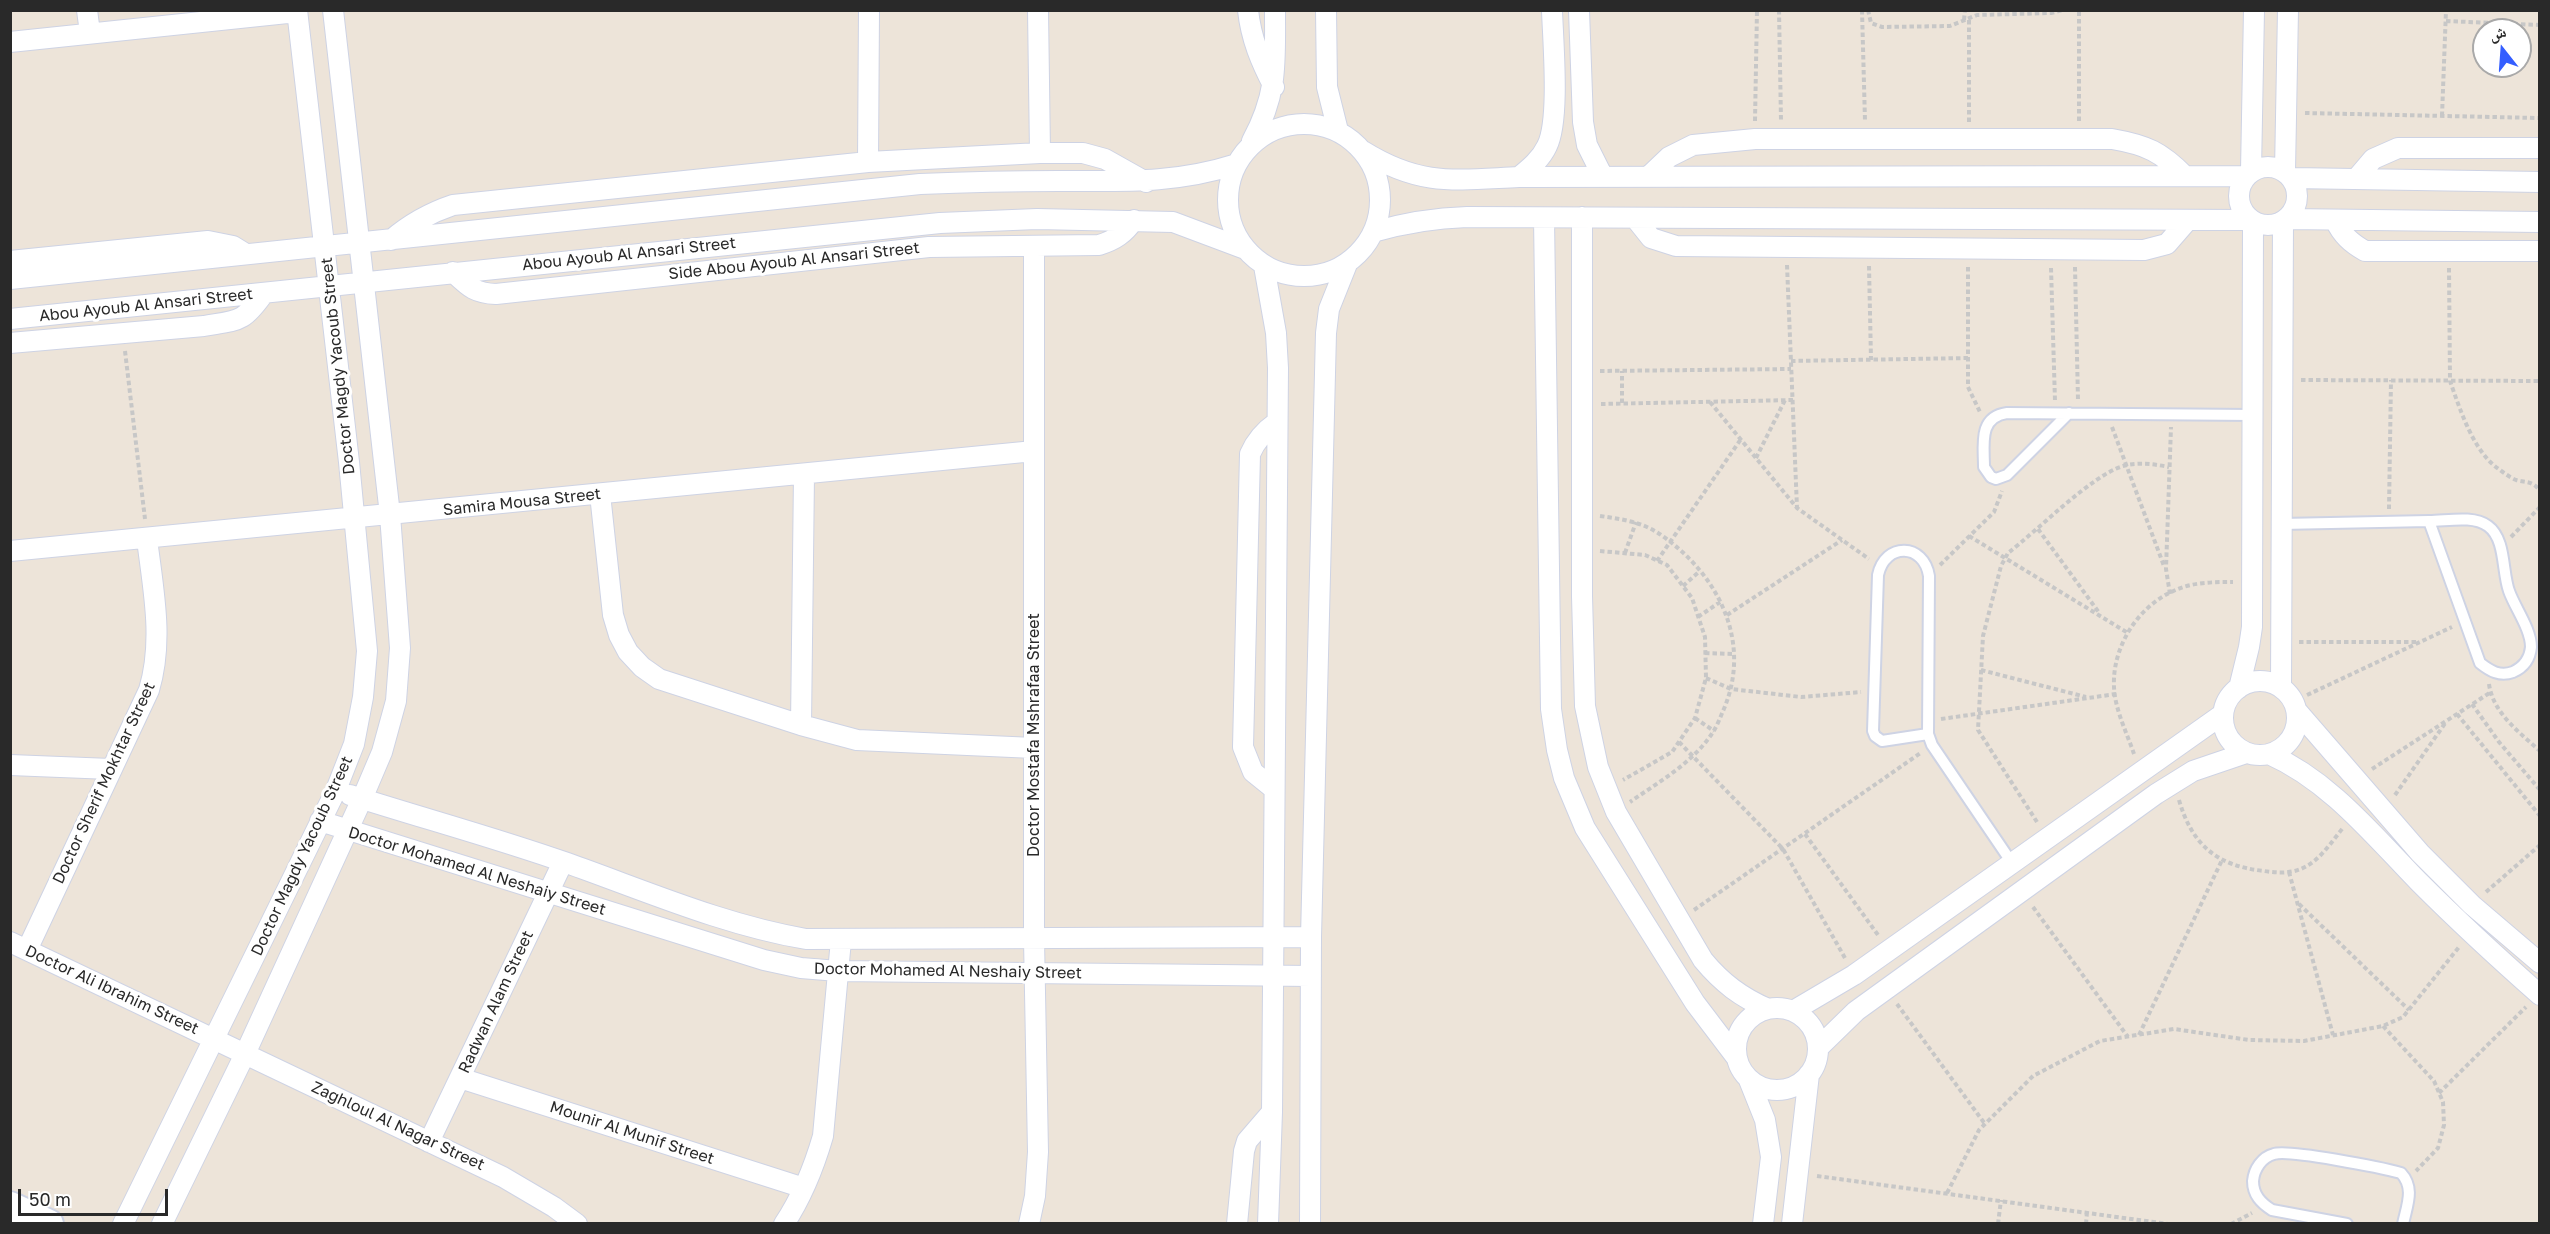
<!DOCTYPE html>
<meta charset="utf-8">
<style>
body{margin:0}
#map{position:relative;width:2550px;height:1234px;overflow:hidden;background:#ede4d9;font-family:"Golos Text","Noto Naskh Arabic",sans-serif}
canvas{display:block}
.frame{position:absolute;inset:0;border:12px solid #292929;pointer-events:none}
.north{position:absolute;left:2472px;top:18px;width:60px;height:60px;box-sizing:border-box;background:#fff;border:2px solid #a9a9a9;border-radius:50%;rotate:343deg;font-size:16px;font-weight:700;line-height:24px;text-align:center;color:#292929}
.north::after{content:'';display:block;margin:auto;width:21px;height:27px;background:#345eff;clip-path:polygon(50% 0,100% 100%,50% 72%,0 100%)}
.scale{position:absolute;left:18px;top:1189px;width:150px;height:27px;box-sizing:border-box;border:3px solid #292929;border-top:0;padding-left:8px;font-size:18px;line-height:21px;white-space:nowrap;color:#292929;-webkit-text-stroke:4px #fff;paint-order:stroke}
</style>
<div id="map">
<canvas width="2550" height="1234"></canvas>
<div class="frame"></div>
<div class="north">ش</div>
<div class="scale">50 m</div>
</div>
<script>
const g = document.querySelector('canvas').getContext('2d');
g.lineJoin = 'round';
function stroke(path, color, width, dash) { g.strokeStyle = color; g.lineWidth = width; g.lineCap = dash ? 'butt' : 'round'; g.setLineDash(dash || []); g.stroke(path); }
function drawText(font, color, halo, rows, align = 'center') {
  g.font = font + ' "Golos Text",sans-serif'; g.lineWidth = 6; g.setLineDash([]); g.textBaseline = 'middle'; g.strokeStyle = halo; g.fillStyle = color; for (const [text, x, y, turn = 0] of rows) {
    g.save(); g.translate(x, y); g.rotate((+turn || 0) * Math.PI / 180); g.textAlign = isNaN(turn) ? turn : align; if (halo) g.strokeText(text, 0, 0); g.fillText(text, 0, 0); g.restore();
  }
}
const lane = new Path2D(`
 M2069,413L2007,475L1996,479L1991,477L1984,467C1984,445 1978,417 2007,413L2253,415
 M2281,524L2429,521L2480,663C2490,671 2500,677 2513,672C2524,667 2530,658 2531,647C2531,629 2515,608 2509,591C2502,572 2506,539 2488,526C2473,515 2447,521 2429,521
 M1928,734L1882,741L1875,736L1873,731L1878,575C1885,542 1924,543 1929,576L1928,734L1932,745L2012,863
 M2347,1224L2272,1210C2261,1203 2253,1195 2253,1181C2254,1169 2262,1157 2274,1154C2288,1149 2383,1168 2401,1173C2415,1188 2407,1205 2403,1224`);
const street = new Path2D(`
 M87,10L90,33
 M1038,10L1040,153
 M1248,10C1251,39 1261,62 1274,87
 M1326,10L1327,87L1338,131
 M1579,10L1583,122L1587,145L1603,177
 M10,42L297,12
 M1228 200a76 76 0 1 1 152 0a76 76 0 1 1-152 0Z
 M1252,141C1278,93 1275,63 1275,10
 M1363,151C1421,187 1455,180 1519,177L2246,176
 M868,162L869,10
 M2239 196a29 29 0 1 1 58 0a29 29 0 1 1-58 0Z
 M2251,171L2254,10
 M2285,171L2288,10
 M1519,177C1530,168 1541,159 1547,146C1560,120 1553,42 1552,10
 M1648,177L1669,157L1693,145L1755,139H2112C2147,145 2161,152 2185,176
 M2292,178L2540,182
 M2356,179L2373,159L2398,148H2540
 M1582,217V596L1585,706L1598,767L1616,812L1703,960C1722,983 1741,997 1768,1009
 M1544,218L1551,709L1557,750L1564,778L1585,828L1695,1003L1736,1057
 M1635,218L1651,238L1676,246L2144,250L2167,244L2187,221
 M2287,219L2540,222
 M2335,220C2342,235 2351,243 2365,251H2540
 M1373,232C1404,223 1434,218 1467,217L2251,220
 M391,240C411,223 429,213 453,205L868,162L1040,153H1083L1105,159L1146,182
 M10,261L208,241L233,246L246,254
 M1264,266L1276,333L1278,368L1272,1112L1268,1224
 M453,272C469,287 474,293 496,294L929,247L1099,245C1115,240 1124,234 1134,220
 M10,279L920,184C967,182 1013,181 1059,181C1123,181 1174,184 1237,164
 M10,319L940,223L1037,219L1173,222L1245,249
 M10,343L204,326C239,320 243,323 264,293
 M600,494L613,615L619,635L628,652L642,667L659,679L801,725L857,740L1034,748
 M10,551L1034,451
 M2223 718a37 37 0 1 1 74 0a37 37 0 1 1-74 0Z
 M2281,687L2283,221
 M2239,688L2249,647L2252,627L2253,221
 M2297,711L2420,853L2472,905L2540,963
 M801,725L804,475
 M2269,754C2330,781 2373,835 2419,882C2458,921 2498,958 2540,995
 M10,765L111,769
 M1274,789L1253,772L1243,747L1250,454C1256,440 1264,431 1277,422
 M350,795C422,818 496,838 567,863C646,891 724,925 806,939L1311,937
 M320,821L764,960L801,968L838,971L1311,976
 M10,942L503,1177L554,1207L577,1224
 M27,950L149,690C164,640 153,589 147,539
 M1736 1049a41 41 0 1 1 82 0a41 41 0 1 1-82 0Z
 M1793,1011L1854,975L2223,714
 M1818,1048L1856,1011L2156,794L2193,771L2246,753
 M460,1078L804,1188
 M1749,1080L1765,1120L1771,1157L1763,1224
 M429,1142L563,862
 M123,1224L336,790L354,744L363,697L367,651L349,462L297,10
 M162,1224L245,1054L362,799L382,752L396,701L400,648L390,515L333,10
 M784,1224C802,1197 814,1167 823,1136L841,940
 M1029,1224L1035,1196L1038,1152L1034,939V246
 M1237,1224L1244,1151L1247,1141L1272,1112
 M1310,1224L1311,937L1326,333L1329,309L1347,264
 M1792,1224L1809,1074`);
const secondary = new Path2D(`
 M10,1206L49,1224`);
stroke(lane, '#ced3e4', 14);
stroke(street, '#ced3e4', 22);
stroke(secondary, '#ced3e4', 32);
stroke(new Path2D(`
 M1779,10L1781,121
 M1862,10L1865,121
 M1868,10L1871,23L1882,27L1950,26L1977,15L2051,13L2063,10
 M1964,20L1965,10
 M2446,21L2540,25
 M2305,113L2540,118
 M2442,116L2446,10
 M1755,121L1757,10
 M2079,121V10
 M1969,122V18
 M1787,265L1797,508
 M1869,266L1871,360
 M1968,267V387L1980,412
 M2075,267L2078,400
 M2051,268L2055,401
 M2449,268L2450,381C2460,409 2473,452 2500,470C2504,473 2511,478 2516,480C2526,483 2532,480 2540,491
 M125,351L145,519
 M1791,361L1968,358
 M1600,371L1791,369
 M2301,380L2540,381
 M1710,402L1797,508L1869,559
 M1622,403V371
 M1601,404L1793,400
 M2112,427L2164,566
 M1756,458L1785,400
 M2389,509L2391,380
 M1600,516C1621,519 1643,522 1661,535C1719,575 1753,643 1723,711C1720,718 1717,726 1713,732C1693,763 1660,781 1630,802
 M2038,529L2100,614
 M1969,536L2128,633
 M2511,537L2540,507
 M1600,551L1645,555L1667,565L1692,598L1705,637L1706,678L1695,718L1672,752L1623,780
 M1625,553L1636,522
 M1657,561L1741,439
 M1940,565L1994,512L2002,491
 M1683,586L1700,571
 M2170,594L2166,569L2171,427
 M1727,615L1842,540
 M1698,617L1720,602
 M2299,642H2417
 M1705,653L1734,654
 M1981,670L2086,697
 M1706,678L1731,689L1801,697L1861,692
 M2489,684C2493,713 2519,732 2540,751
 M2307,695L2452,627
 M2472,704L2499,742L2540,790
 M2457,714L2540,816
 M1695,718L1714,731
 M1941,719L2116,694
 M1679,742L1783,849L1845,958
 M2134,754C2127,733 2115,710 2114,687C2112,646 2139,604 2178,589C2195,582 2215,582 2233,582
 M2372,769L2491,692
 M2395,795L2446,722
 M2179,800C2192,845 2217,866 2264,871C2277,873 2292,874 2305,867C2321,859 2332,841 2343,828
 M2037,822L1978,730L1983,636L2001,566L2008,553C2037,531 2092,475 2123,466C2139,462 2154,464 2169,467
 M1805,834L1878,935
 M2289,872L2333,1035
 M2486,892L2540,845
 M2299,904L2409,1010
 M2033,907L2128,1037
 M1694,910L1922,752
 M1897,1004L1985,1124
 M2383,1026L2434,1081L2443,1102L2444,1125L2438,1148L2416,1171
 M2139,1035L2222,860
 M2439,1093L2526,1007
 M1817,1176L2168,1224
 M1947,1193L1979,1130L2033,1076L2100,1041L2174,1029L2249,1040L2304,1041L2383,1026L2403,1017L2459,947
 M1998,1224L2001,1200
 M2086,1224L2087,1212
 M2231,1224L2252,1213`), '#c7c7c7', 4, [4.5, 3]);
stroke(lane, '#fff', 10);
stroke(street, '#fff', 20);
stroke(secondary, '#fff', 28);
drawText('16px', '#292929', '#fff', [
 ["Abou Ayoub Al Ansari Street",629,254,-6],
 ["Side Abou Ayoub Al Ansari Street",794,261,-6],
 ["Abou Ayoub Al Ansari Street",146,305,-6],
 ["Doctor Magdy Yacoub Street",338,366,-96],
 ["Samira Mousa Street",522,502,-6],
 ["Doctor Mostafa Mshrafaa Street",1034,735,-90],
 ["Doctor Sherif Mokhtar Street",104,783,-65],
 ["Doctor Magdy Yacoub Street",302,856,-65],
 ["Doctor Mohamed Al Neshaiy Street",477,871,17],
 ["Doctor Mohamed Al Neshaiy Street",948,971,1],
 ["Doctor Ali Ibrahim Street",112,990,25],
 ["Radwan Alam Street",496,1002,-65],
 ["Zaghloul Al Nagar Street",398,1126,25],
 ["Mounir Al Munif Street",632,1133,18]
]);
</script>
